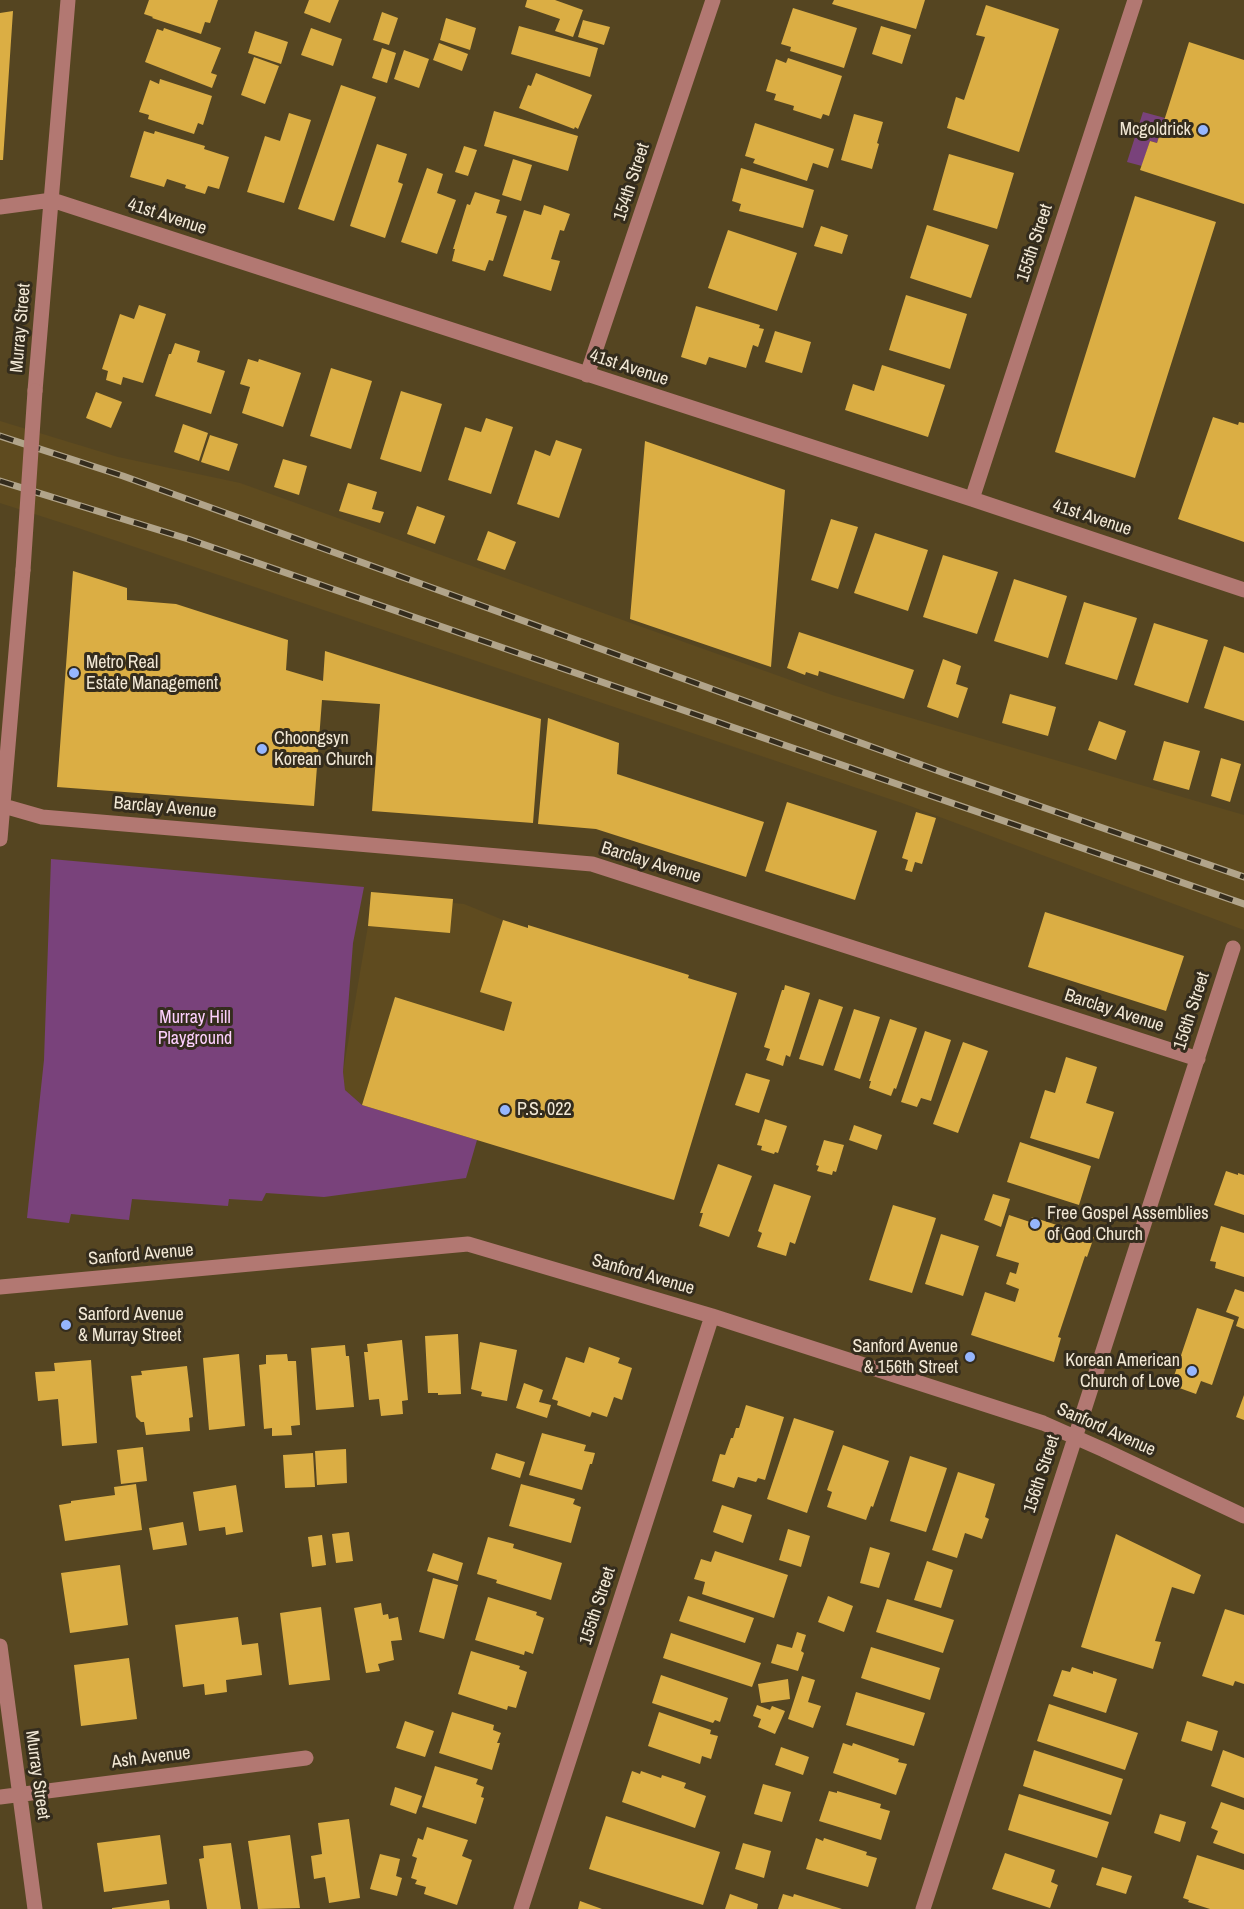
<!DOCTYPE html>
<style>
body{margin:0}
canvas{display:block;background:#554521}
</style>
<canvas width="1244" height="1909"></canvas>
<script>
const g = document.querySelector('canvas').getContext('2d');
g.lineJoin = 'round';
function fillPath(path, color) { g.fillStyle = color; g.fill(path, 'evenodd'); }
function stroke(path, color, width, dash) { g.strokeStyle = color; g.lineWidth = width; g.lineCap = dash ? 'butt' : 'round'; g.setLineDash(dash || []); g.stroke(path); }
function drawText(font, color, halo, rows, align = 'center') {
  g.font = font + ' "Archivo Narrow",sans-serif'; g.lineWidth = 6; g.setLineDash([]); g.textBaseline = 'middle'; g.strokeStyle = halo; g.fillStyle = color; for (const [text, x, y, turn = 0] of rows) {
    g.save(); g.translate(x, y); g.rotate((+turn || 0) * Math.PI / 180); g.textAlign = isNaN(turn) ? turn : align; if (halo) g.strokeText(text, 0, 0); g.fillText(text, 0, 0); g.restore();
  }
}
fillPath(new Path2D(`
 M0,421L118,457L240,483L832,695L1244,815V930L902,803L75,527L0,503Z
 M371,892L453,899V903L464,904L503,920L481,992L512,1002L504,1031L395,997L362,1105L345,1090L343,1072L368,926Z`), '#5f4b1f');
fillPath(new Path2D(`
 M1143,112L1165,118L1157,143L1150,141L1142,166L1127,162Z
 M51,859L364,887L353,943L343,1072L345,1090L362,1105L477,1140L466,1178L324,1197L266,1193L262,1201L229,1199L228,1206L132,1199L129,1220L71,1214L69,1223L27,1218L44,1060Z`), '#79427b');
fillPath(new Path2D(`
 M149,0H218L210,23L205,22L201,34L152,18L153,17L144,14Z
 M309,0H339L330,23L304,13Z
 M527,0H555L583,10L573,37L555,31L560,19L525,7Z
 M834,0H925L916,29L832,4Z
 M986,5L1059,29L1019,152L947,128L956,97L964,100L985,37L976,35Z
 M793,8L857,28L844,68L790,51L791,47L781,44Z
 M13,11L3,160H0V13Z
 M382,12L398,18L389,45L373,40Z
 M446,18L476,28L470,50L440,40Z
 M583,20L610,27L604,45L578,37Z
 M519,26L598,48L590,77L511,54Z
 M881,26L911,35L902,64L872,54Z
 M164,28L221,48L211,73L217,75L212,88L145,62L157,29L163,31Z
 M311,28L342,39L333,66L301,55Z
 M255,31L288,42L281,64L248,53Z
 M1189,42L1244,60V204L1140,170L1150,141L1157,143Z
 M439,43L468,54L462,71L433,60Z
 M382,48L396,53L387,83L372,78Z
 M404,50L429,59L419,88L394,79Z
 M254,57L279,66L265,104L241,95Z
 M788,58L842,76L829,116L823,114L821,119L793,110L794,106L774,100L776,94L766,91L776,59L786,63Z
 M536,73L592,95L578,129L575,127L574,129L519,108L528,85L531,86Z
 M160,79L212,96L203,125L198,123L194,134L148,119L149,115L139,112L150,80L159,84Z
 M341,85L376,97L334,221L298,209Z
 M494,111L578,136L568,171L484,146Z
 M289,113L311,120L284,203L247,192L265,136L280,141Z
 M854,114L883,122L877,143L879,144L872,169L841,160Z
 M755,123L834,149L828,168L813,163L807,181L753,163L755,159L745,156Z
 M144,131L154,134L155,131L205,146L204,149L229,157L219,189L208,186L205,194L185,188L186,185L167,179L164,187L130,177Z
 M377,144L407,154L398,182L403,184L385,238L350,226Z
 M464,146L477,150L468,176L455,172Z
 M949,154L1014,173L997,229L933,210Z
 M513,159L532,165L521,201L502,195Z
 M427,168L443,174L437,193L456,200L437,254L401,242Z
 M741,168L814,190L803,228L739,211L741,204L732,201Z
 M475,192L500,200L496,213L507,216L493,261L489,260L485,271L452,261L455,249H453L467,204L470,205Z
 M1135,196L1216,222L1135,478L1055,452Z
 M544,205L570,214L564,231L560,230L551,259L560,261L551,291L503,276L524,210L541,215Z
 M927,225L989,245L971,298L910,278Z
 M821,226L848,235L842,254L814,246Z
 M728,230L797,253L777,311L708,288Z
 M906,295L967,314L950,369L889,350Z
 M139,305L166,314L143,383L123,377L121,385L106,380L108,371L102,369L120,314L134,319Z
 M696,306L760,325L759,328L764,329L758,347L753,345L746,368L709,357L706,365L681,357Z
 M775,331L811,342L802,373L765,362Z
 M175,343L200,351L197,362L225,371L211,414L155,396L169,354H171Z
 M248,359L258,362L259,359L301,373L283,427L242,413L250,387L240,384Z
 M882,365L945,385L928,437L845,410L853,384L874,391Z
 M331,368L372,381L351,449L310,436Z
 M401,391L442,404L421,472L380,459Z
 M96,392L122,402L111,428L86,418Z
 M1213,417L1238,425L1239,422L1244,423V542L1178,519Z
 M486,418L513,427L491,494L448,480L465,427L481,432Z
 M183,424L208,433L199,461L174,452Z
 M210,435L238,444L229,471L201,462Z
 M556,440L582,449L559,518L517,504L535,450L550,456Z
 M645,441L785,490L771,667L630,619Z
 M283,459L307,466L299,495L274,487Z
 M348,483L377,492L372,509L384,512L380,523L339,511Z
 M417,506L445,516L435,544L407,534Z
 M831,519L858,527L838,589L811,580Z
 M488,531L516,542L505,570L477,560Z
 M875,533L928,550L908,611L854,593Z
 M943,555L998,572L977,634L923,617Z
 M73,571L127,588V600L176,604L288,640L286,670L323,681L325,651L541,719L533,823L372,811L380,704L322,700L314,806L57,787Z
 M1014,579L1067,596L1048,658L994,641Z
 M1084,602L1137,618L1117,680L1065,664Z
 M1154,623L1208,640L1188,703L1134,685Z
 M799,632L914,670L904,699L819,671L818,676L806,672L805,675L787,668Z
 M1224,646L1244,653V721L1204,708Z
 M943,659L961,666L956,684L968,688L958,718L927,707Z
 M1010,694L1056,707L1048,736L1002,723Z
 M548,718L619,743L617,774L764,822L746,877L596,829L538,824Z
 M1099,721L1126,731L1116,760L1088,750Z
 M1164,741L1200,751L1189,790L1153,780Z
 M1221,758L1241,764L1230,802L1211,796Z
 M787,802L877,831L855,900L765,871Z
 M916,812L936,818L922,864L915,862L912,872L905,870L908,860L902,858Z
 M371,892L453,899L450,933L368,926Z
 M1045,912L1184,956L1166,1011L1028,967Z
 M503,920L528,928V925L689,975L688,978L737,993L674,1200L362,1105L395,997L504,1031L512,1002L480,992Z
 M785,985L810,993L790,1057L786,1055L783,1066L766,1060L770,1049L764,1047L782,990H784Z
 M819,999L843,1007L823,1066L799,1059Z
 M854,1009L880,1017L860,1079L834,1070Z
 M890,1019L917,1028L896,1089L894,1088L891,1096L869,1088L871,1081H869Z
 M925,1031L951,1040L931,1101L921,1098L917,1107L901,1102Z
 M963,1042L988,1051L958,1133L933,1124Z
 M1066,1057L1097,1067L1086,1103L1114,1112L1099,1159L1030,1138L1045,1090L1055,1093Z
 M746,1073L770,1080L759,1113L735,1105Z
 M765,1119L787,1126L778,1153L775,1152L774,1154L761,1150L762,1146L757,1145Z
 M854,1125L882,1135L877,1150L849,1140Z
 M824,1140L844,1145L836,1172L833,1171L832,1175L817,1171L819,1166L816,1165Z
 M1020,1142L1091,1166L1079,1205L1007,1182Z
 M718,1164L752,1176L729,1237L699,1226L703,1213H700Z
 M1226,1171L1238,1175V1173L1244,1175V1215L1214,1205Z
 M774,1184L811,1196L795,1244L790,1242L786,1256L757,1247L762,1233L758,1231Z
 M993,1194L1010,1199L1001,1227L984,1220Z
 M893,1205L936,1218L912,1293L869,1280Z
 M1009,1215L1030,1222L1032,1217L1094,1237L1087,1257L1085,1256L1058,1337L1061,1338L1054,1362L971,1335L985,1292L1015,1302L1019,1289L1006,1284L1010,1272L1016,1274L1019,1263L996,1256Z
 M1221,1226L1244,1233V1277L1215,1268L1216,1262L1210,1261Z
 M941,1234L979,1246L963,1296L925,1284Z
 M1235,1289L1244,1292V1329L1236,1326L1239,1317L1226,1312Z
 M1197,1308L1234,1320L1212,1385L1201,1381L1196,1394L1171,1385Z
 M458,1334L461,1394L438,1395V1393H428L425,1336Z
 M402,1340L408,1400L402,1401L403,1414L381,1416L379,1399L369,1400L364,1352H368L367,1344Z
 M480,1342L517,1350L507,1401L481,1396L482,1392L471,1389Z
 M345,1345L346,1356H349L354,1407L316,1410L311,1348Z
 M589,1347L620,1358L618,1363L632,1368L622,1400L614,1397L607,1417L592,1412L590,1417L557,1405L558,1401L552,1399L566,1357L584,1363Z
 M239,1354L245,1426L209,1430L203,1358Z
 M287,1354L288,1361H296L300,1425L291,1426L292,1435L272,1436V1428L264,1429L259,1365L266,1364V1355Z
 M91,1360L97,1443L62,1446L58,1399L38,1401L35,1372L55,1371L54,1363Z
 M187,1366L193,1417L189,1418L190,1431L146,1435L144,1422H141L136,1417L131,1376L142,1375L141,1371Z
 M524,1383L543,1390L539,1402L551,1405L547,1418L516,1408Z
 M1244,1395V1420L1236,1417Z
 M746,1405L784,1417L765,1480L758,1478L756,1482L738,1477L734,1488L712,1481L720,1454L725,1455L731,1438H733L736,1428H739Z
 M794,1418L834,1431L807,1513L767,1499Z
 M542,1433L586,1445L584,1451L595,1453L592,1464H590L582,1490L529,1475Z
 M843,1445L889,1461L873,1507L871,1506L866,1520L827,1507L832,1492L827,1490Z
 M143,1447L147,1481L121,1484L117,1450Z
 M346,1449L347,1483L317,1485L315,1451Z
 M313,1453L315,1487L285,1488L283,1455Z
 M496,1453L525,1462L520,1478L491,1469Z
 M910,1456L947,1468L926,1532L890,1521Z
 M958,1472L995,1484L985,1517L989,1519L982,1539L965,1533L957,1558L932,1550Z
 M136,1484L142,1530L65,1541L59,1505L71,1503V1501L115,1495L114,1487Z
 M521,1484L575,1499L573,1504L581,1507L571,1543L509,1526Z
 M236,1485L243,1532L226,1535L225,1527L199,1531L193,1492Z
 M722,1505L752,1515L743,1543L713,1532Z
 M183,1522L187,1545L153,1550L149,1528Z
 M788,1529L810,1536L801,1567L779,1560Z
 M349,1532L353,1561L336,1563L332,1534Z
 M1116,1534L1201,1575L1194,1594L1172,1587L1155,1641L1161,1642L1153,1669L1081,1647Z
 M322,1535L326,1565L312,1567L308,1537Z
 M488,1537L514,1544L513,1548L562,1563L551,1600L496,1583L497,1580L477,1574Z
 M870,1547L890,1553L879,1588L860,1583Z
 M715,1551L788,1575L774,1618L702,1594L705,1582L694,1579L701,1559L711,1562Z
 M433,1553L463,1563L458,1581L427,1571Z
 M927,1561L953,1570L941,1608L914,1600Z
 M120,1565L128,1625L70,1633L61,1573Z
 M433,1578L458,1585L444,1639L419,1632Z
 M688,1596L754,1618L745,1643L679,1621Z
 M828,1596L853,1606L844,1632L818,1622Z
 M488,1597L537,1612L536,1615L544,1618L533,1654L525,1651L524,1655L475,1640Z
 M887,1599L954,1620L943,1653L876,1632Z
 M381,1603L383,1615L388,1614L389,1619L398,1617L402,1640L391,1641L394,1660L378,1664L380,1671L366,1673L354,1608Z
 M321,1607L330,1680L289,1685L280,1613Z
 M1225,1609L1244,1615V1684L1235,1681L1233,1686L1202,1676Z
 M238,1617L242,1645L258,1643L262,1675L226,1680L227,1692L205,1695L204,1684L183,1687L175,1625Z
 M797,1632L806,1635L801,1651L804,1653L798,1671L771,1663L777,1644L792,1648Z
 M671,1633L761,1663L752,1687L663,1658Z
 M871,1647L940,1668L930,1700L861,1678Z
 M471,1651L520,1666L519,1669L527,1672L516,1708L508,1706L507,1710L458,1694Z
 M129,1658L137,1719L81,1726L74,1665Z
 M1072,1667L1093,1674V1671L1117,1679L1106,1713L1053,1696L1062,1670L1070,1672Z
 M661,1675L728,1698L720,1722L715,1720L713,1723L652,1703Z
 M802,1676L815,1680L808,1702L821,1706L813,1728L788,1719Z
 M788,1679L790,1699L761,1703L758,1684Z
 M856,1692L925,1713L914,1746L846,1725Z
 M1049,1704L1138,1733L1125,1770L1037,1741Z
 M757,1705L770,1710L772,1706L785,1711L775,1734L758,1727L761,1719L753,1716Z
 M452,1712L494,1725L493,1730L501,1733L497,1743H500L492,1770L439,1753Z
 M659,1712L711,1730L710,1734L718,1736L711,1759L702,1756L700,1764L648,1746Z
 M405,1721L434,1731L425,1757L396,1748Z
 M1187,1721L1218,1731L1212,1751L1181,1741Z
 M843,1743L852,1746L853,1743L899,1759L898,1762L907,1764L896,1795L833,1773Z
 M781,1747L809,1757L803,1775L775,1765Z
 M1034,1750L1123,1779L1111,1815L1023,1786Z
 M1223,1750L1244,1758V1798L1211,1786Z
 M435,1766L478,1779L476,1784L484,1787L481,1797L484,1798L476,1824L422,1807Z
 M632,1771L640,1774L641,1771L661,1778L662,1775L686,1783L684,1788L706,1796L695,1828L622,1802Z
 M763,1784L791,1792L782,1822L754,1814Z
 M395,1787L422,1796L416,1814L390,1805Z
 M829,1791L837,1793V1791L881,1804L880,1808L890,1811L881,1840L819,1821Z
 M1019,1794L1109,1822L1097,1858L1008,1830Z
 M1221,1802L1244,1810V1854L1213,1843L1218,1831L1211,1828Z
 M1160,1814L1186,1822L1180,1842L1154,1833Z
 M606,1816L720,1852L703,1905L589,1869Z
 M349,1819L360,1898L329,1903L325,1877L314,1879L311,1856L322,1854L318,1823Z
 M427,1827L468,1840L462,1856L472,1860L457,1905L424,1894L426,1887L415,1884L417,1880L411,1878L417,1858L412,1856L418,1838L423,1840Z
 M160,1835L167,1884L104,1892L97,1843Z
 M290,1835L300,1908L258,1909L248,1841Z
 M816,1838L823,1841L824,1838L867,1852L866,1855L877,1858L868,1887L806,1869Z
 M231,1843L241,1909H207L199,1859L204,1858L203,1846Z
 M743,1843L771,1851L764,1878L735,1869Z
 M1005,1853L1055,1870L1051,1882L1058,1885L1050,1908L992,1889Z
 M380,1854L400,1859L396,1876L402,1878L397,1896L370,1889Z
 M1197,1855L1244,1870V1909H1210L1188,1902L1189,1900L1183,1898Z
 M1102,1867L1132,1876L1126,1894L1096,1885Z
 M730,1894L758,1904L757,1909H725Z
 M783,1894L793,1897L794,1894L842,1909H778Z
 M169,1900L170,1909H112V1908Z
 M580,1901L602,1909H578Z`), '#dbae44');
stroke(new Path2D(`
 M0,207L52,200L972,499L1244,590
 M587,375L713,0
 M35,391L68,0
 M972,499L1135,0
 M0,805L42,817L592,864L1198,1059
 M0,839L23,570
 M0,1287L468,1244L712,1316L1043,1423L1104,1450L1244,1516
 M0,1646L35,1909
 M0,1797L306,1758
 M521,1909L712,1316
 M923,1909L1233,948`), '#b27872', 15);
const rail = new Path2D(`
 M0,436L123,476L944,773L1244,877
 M0,481L188,539L1244,904`);
stroke(rail, '#b1a48a', 7);
stroke(rail, '#342c1d', 4.5, [14]);
stroke(new Path2D(`
 M23,570L35,391`), '#b27872', 15);
for (const [x, y, r, color] of [
 [1203,130,6,"#96b6fd"],
 [74,673,6,"#96b6fd"],
 [262,749,6,"#96b6fd"],
 [505,1110,6,"#96b6fd"],
 [1035,1224,6,"#96b6fd"],
 [66,1325,6,"#96b6fd"],
 [970,1357,6,"#96b6fd"],
 [1192,1371,6,"#96b6fd"]
]) { const dot = new Path2D(); dot.arc(x, y, r, 0, 2 * Math.PI); g.fillStyle = color; g.fill(dot); stroke(dot, '#342c1d', 2); }
drawText('18px', '#f2e8d5', '#342c1d', [
 ["Mcgoldrick",1191,130,"right"],
 ["Metro Real",86,663],
 ["Estate Management",86,684],
 ["Choongsyn",274,739],
 ["Korean Church",274,760],
 ["P.S. 022",517,1110],
 ["Free Gospel Assemblies",1047,1214],
 ["of God Church",1047,1235],
 ["Sanford Avenue",78,1315],
 ["& Murray Street",78,1336],
 ["Sanford Avenue",958,1347,"right"],
 ["& 156th Street",958,1368,"right"],
 ["Korean American",1180,1361,"right"],
 ["Church of Love",1180,1382,"right"]
], 'left');
drawText('18px', '#f2e8d5', '#342c1d', [
 ["154th Street",632,182,-72],
 ["41st Avenue",167,217,18],
 ["155th Street",1035,243,-72],
 ["Murray Street",21,328,-85],
 ["41st Avenue",629,368,18],
 ["41st Avenue",1092,518,18],
 ["Barclay Avenue",165,808,5],
 ["Barclay Avenue",651,863,17],
 ["Barclay Avenue",1114,1011,18],
 ["156th Street",1192,1011,-72],
 ["Sanford Avenue",141,1255,-5],
 ["Sanford Avenue",643,1275,16],
 ["Sanford Avenue",1106,1430,24],
 ["156th Street",1042,1474,-72],
 ["155th Street",598,1606,-72],
 ["Ash Avenue",151,1758,-7],
 ["Murray Street",37,1775,82]
]);
drawText('18px', '#fdd0fd', '#342c1d', [
 ["Murray Hill",195,1018],
 ["Playground",195,1039]
]);
</script>
